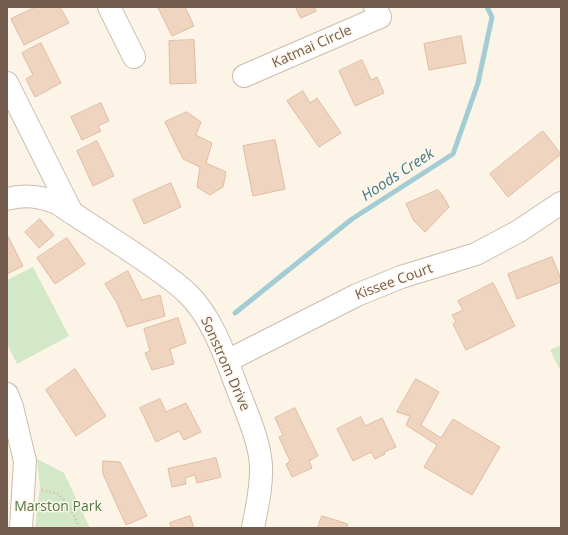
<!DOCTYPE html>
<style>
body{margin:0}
#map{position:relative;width:568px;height:535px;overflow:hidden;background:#fbf4e7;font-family:"Open Sans",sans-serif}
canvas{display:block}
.frame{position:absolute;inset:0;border:8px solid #735b4d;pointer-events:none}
</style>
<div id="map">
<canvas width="568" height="535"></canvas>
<div class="frame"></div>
</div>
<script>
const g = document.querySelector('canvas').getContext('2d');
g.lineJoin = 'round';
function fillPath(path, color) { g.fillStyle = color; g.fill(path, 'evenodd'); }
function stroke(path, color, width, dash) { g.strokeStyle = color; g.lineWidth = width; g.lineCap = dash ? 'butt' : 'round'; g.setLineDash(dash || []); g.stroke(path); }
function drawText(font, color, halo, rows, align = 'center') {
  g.font = font + ' "Open Sans",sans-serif'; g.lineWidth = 3; g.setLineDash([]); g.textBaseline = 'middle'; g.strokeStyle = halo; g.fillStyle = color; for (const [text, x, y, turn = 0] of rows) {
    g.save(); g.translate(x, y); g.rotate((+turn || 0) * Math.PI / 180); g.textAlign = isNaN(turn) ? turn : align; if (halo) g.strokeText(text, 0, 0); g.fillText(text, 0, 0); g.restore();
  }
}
fillPath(new Path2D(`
 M33,267L69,336L17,364L7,344V280Z
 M561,345V372L550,350Z
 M37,459L64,473L90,528H35L40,486Z`), '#d3e8c6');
stroke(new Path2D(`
 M235,313L352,219L453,154L478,83L492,17L487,7`), '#a3ccd5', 5);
const building = new Path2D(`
 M36,7H60L69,23L24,45L11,19Z
 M160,7H185L194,26L172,36L158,8Z
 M296,7H314L316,11L301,18Z
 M461,36L466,63L429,70L424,44Z
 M194,40L196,83L170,84L169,41Z
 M41,43L61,83L35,97L26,79L33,75L22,53Z
 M362,60L371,80L377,77L384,93L355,106L339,71Z
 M303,91L310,103L317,98L341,133L319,147L287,101Z
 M101,103L109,121L98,126L101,131L82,140L71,117Z
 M187,112L201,122L196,135L212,143L206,163L226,172L223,187L210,195L197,187L200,167L183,159L165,122Z
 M543,131L561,154L508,197L490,174Z
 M275,140L285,189L253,196L243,146Z
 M97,141L114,176L93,186L77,151Z
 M171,183L181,207L144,224L133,200Z
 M438,190L443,196L449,207L425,232L414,221L406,204Z
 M40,219L54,235L39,248L25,232Z
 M7,234L23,266L7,274Z
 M67,238L85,264L55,284L37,258Z
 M552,257L561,279V282L517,299L508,274Z
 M128,271L142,300L160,295L165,316L127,327L117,303L105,284Z
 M493,283L515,326L466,350L453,324L456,322L452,315L463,310L458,301Z
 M178,318L186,343L170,349L174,364L152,370L145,353L150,351L144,329Z
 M75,369L106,416L76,436L46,390Z
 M416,379L439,392L421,425L441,438L453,419L500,447L472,495L424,467L437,445L406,425L410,416L397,412Z
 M160,399L166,412L186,403L201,432L184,440L179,431L156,442L140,408Z
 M295,408L318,456L309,461L312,468L292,477L286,464L290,461L279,437L283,435L275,418Z
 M361,417L365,426L382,418L396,447L384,452L385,454L375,459L371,452L353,461L337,429Z
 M216,458L221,477L197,483L195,475L185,478L186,484L172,487L168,469Z
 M103,461L120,462L147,516L126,525L103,474Z
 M190,516L194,528H171L170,523Z
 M322,516L348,524L346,528H318Z`);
fillPath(building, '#efd4c0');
stroke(building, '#e1bba1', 1);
const minor = new Path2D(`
 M109,7L134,57
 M244,76L380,17L375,7
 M7,83L72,213
 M7,199C25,194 40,196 57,203C87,223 118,242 148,263C162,273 176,282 188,294C213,318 226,359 238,390C247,414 259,439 261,465C262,486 257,507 253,528
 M227,361L357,295L401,277L476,254L519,231L561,203
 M7,394L12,407L25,461L21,528`);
stroke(minor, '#ccbcad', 24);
stroke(new Path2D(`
 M42,490L59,494L72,510L79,528`), '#d4b7a3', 2.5, [1, 3]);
stroke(minor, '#fff', 22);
drawText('14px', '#735b4d', '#fef8ed', [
 ["Katmai Circle",312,47,-24],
 ["Kissee Court",394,282,-20],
 ["Sonstrom Drive",225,364,66]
]);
drawText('14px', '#537845', '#fef8ed', [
 ["Marston Park",58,507]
]);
drawText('italic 15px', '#477a85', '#fef8ed', [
 ["Hoods Creek",398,175,-33]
]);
</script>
